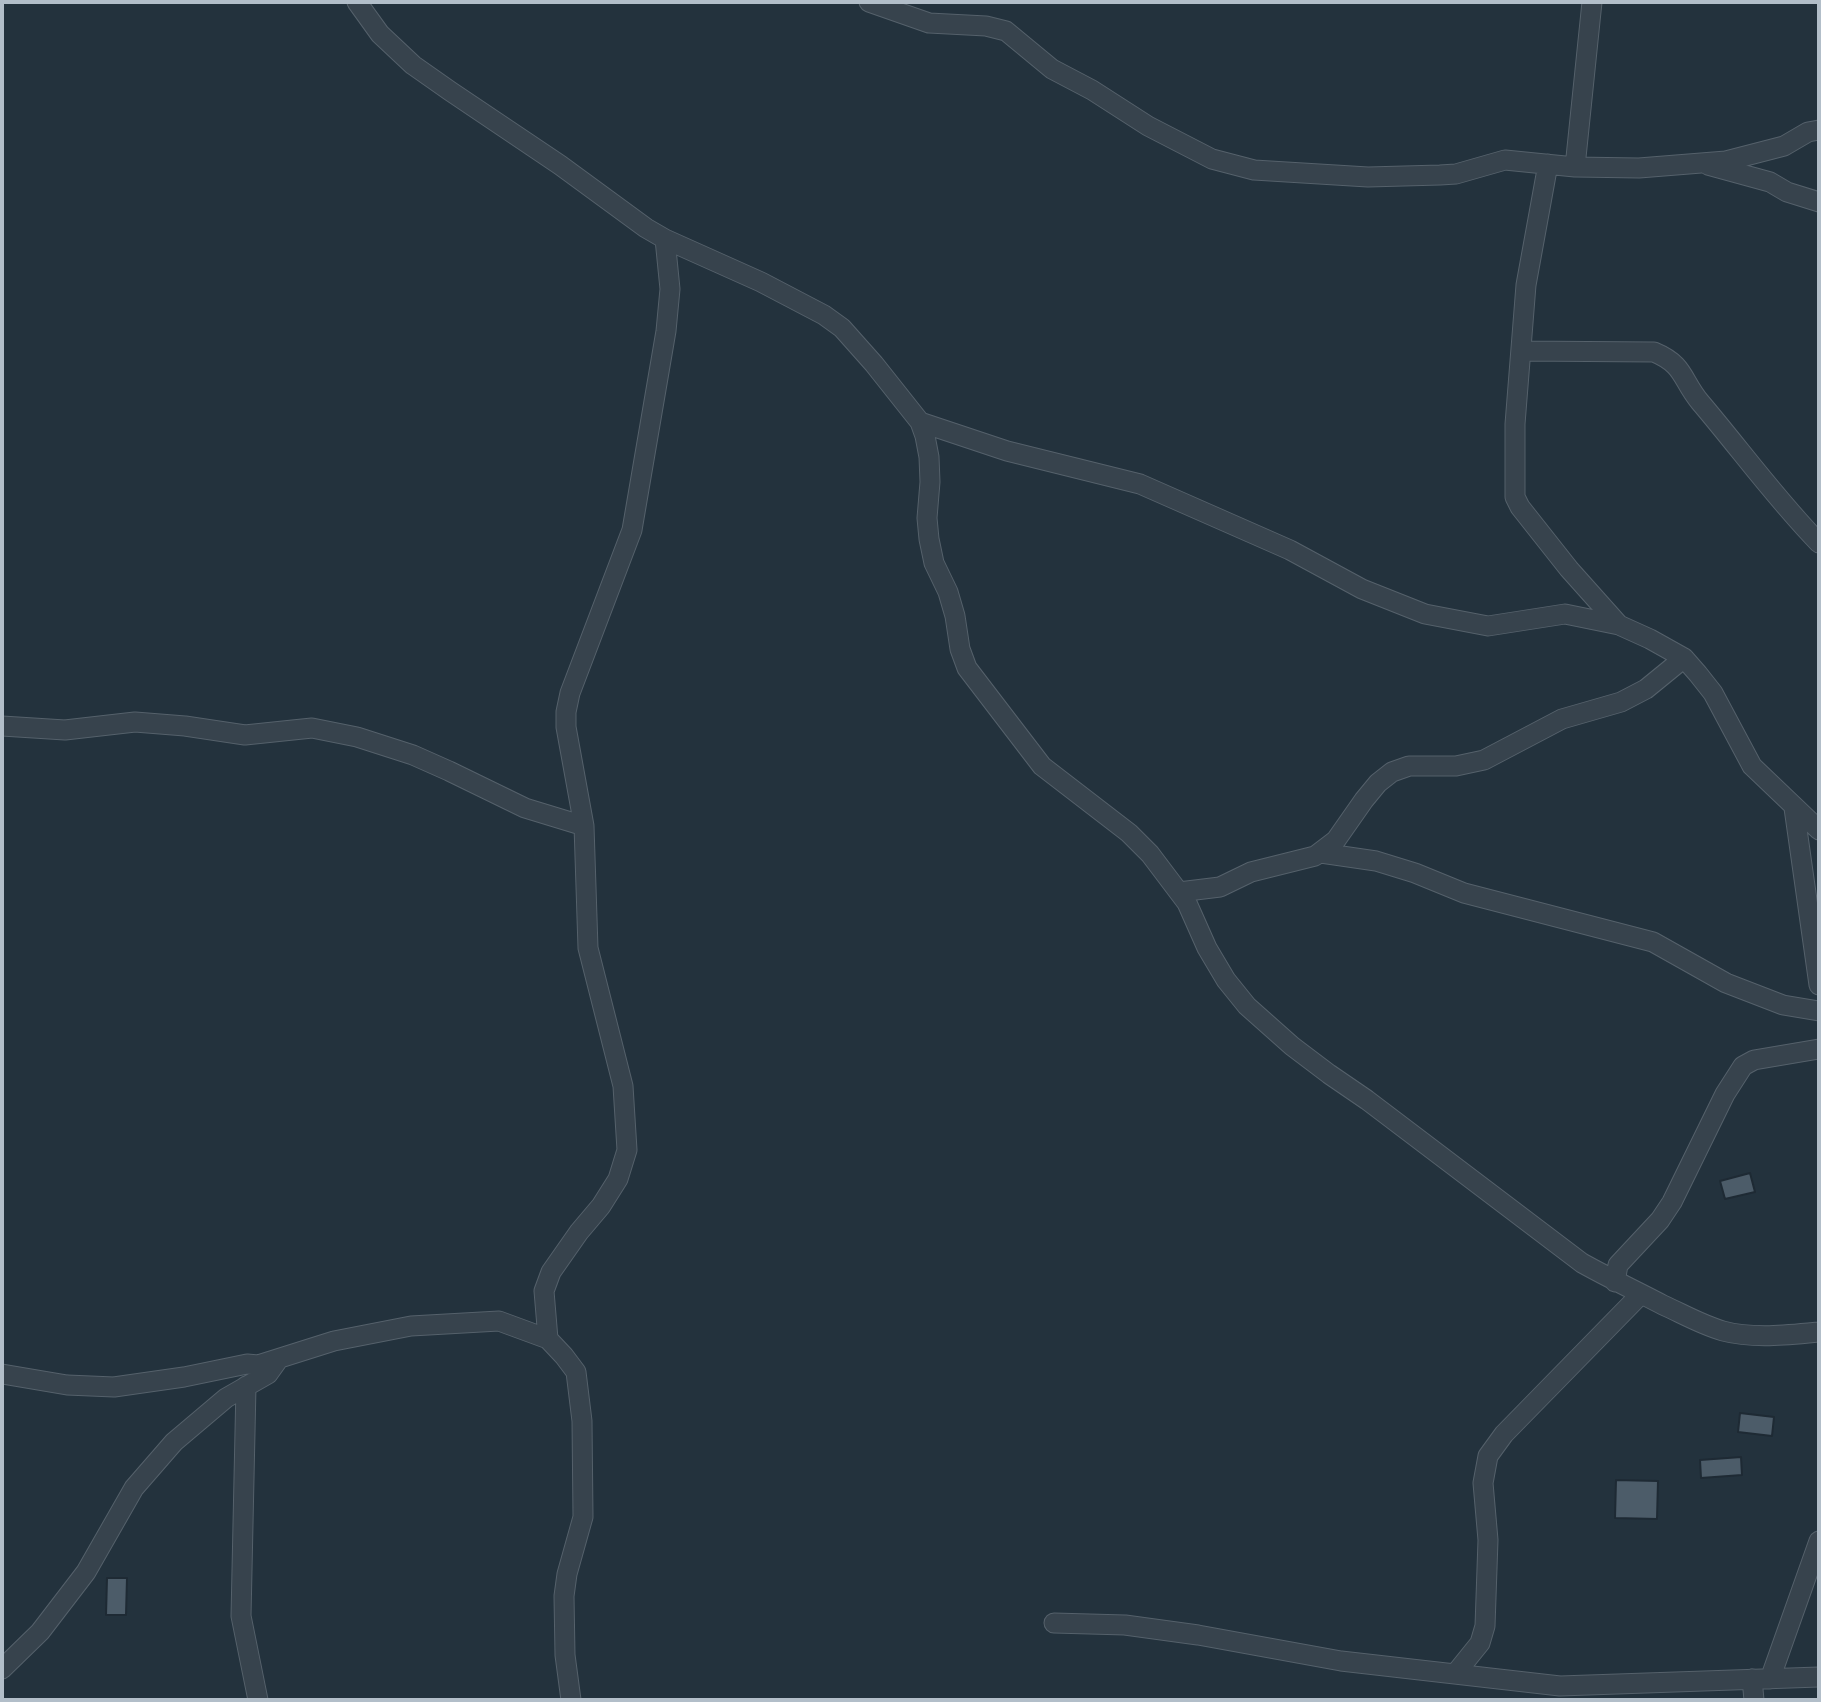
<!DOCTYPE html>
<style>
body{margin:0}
#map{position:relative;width:1821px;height:1702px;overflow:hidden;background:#23323d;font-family:"Roboto Condensed",sans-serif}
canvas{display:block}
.frame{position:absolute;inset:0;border:4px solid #b2bec9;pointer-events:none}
</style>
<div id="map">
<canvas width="1821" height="1702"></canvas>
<div class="frame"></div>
</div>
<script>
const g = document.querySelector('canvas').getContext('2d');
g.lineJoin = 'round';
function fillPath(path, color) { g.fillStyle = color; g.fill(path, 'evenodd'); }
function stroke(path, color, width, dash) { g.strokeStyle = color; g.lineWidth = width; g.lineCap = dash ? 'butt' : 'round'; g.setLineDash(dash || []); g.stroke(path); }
const building = new Path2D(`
 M1750,1173L1755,1192L1725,1199L1720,1181Z
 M1740,1413L1774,1417L1772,1436L1738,1432Z
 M1741,1457L1742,1475L1701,1478L1700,1460Z
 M1616,1480L1658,1481L1657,1519L1615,1518Z
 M107,1578H127L126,1615H106Z`);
fillPath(building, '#4c5c69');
stroke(building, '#1e2a34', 2);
const minor = new Path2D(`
 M357,2L380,34L413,65L450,91L560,165L646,228L665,239L761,282L824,315L842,328L874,364L920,422L925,436L929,457L930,482L927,518L929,539L934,563L948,592L955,616L960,649L967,668L1042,766L1129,833L1150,854L1187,903L1207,948L1226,980L1247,1006L1292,1046L1329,1074L1367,1100L1582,1263C1609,1278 1636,1291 1663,1305C1683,1314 1702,1325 1723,1331C1753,1339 1789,1335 1819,1332
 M869,2L929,23L986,26L1006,31L1052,69L1092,90L1148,126L1212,159L1254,170L1368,177L1440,175L1456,174L1505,160L1575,167L1639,168L1726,161L1784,146L1808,132L1819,130
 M1548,164L1526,285L1515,424V497L1520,507L1569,569L1619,625
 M1708,165L1770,182L1787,192L1819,202
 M1575,167L1592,2
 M1521,351L1654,352C1685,365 1681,379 1700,402C1740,449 1776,499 1819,543
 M920,422L1007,451L1140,484L1290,550L1362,589L1425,614L1488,626L1565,614L1619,625L1650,639L1684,658L1698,674L1713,693L1752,766L1819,830
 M2,726L65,730L135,722L185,726L245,735L312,728L357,737L413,755L449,771L525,808L584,826
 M1794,808L1819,985
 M1321,853L1376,861L1415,873L1464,893L1653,942L1726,983L1783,1005L1819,1011
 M1179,892L1220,887L1251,872L1315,856L1336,840L1364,800L1378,783L1392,772L1409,766H1456L1484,760L1562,719L1621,702L1646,689L1684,658
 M1615,1282L1618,1265L1660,1220L1672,1202L1725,1094L1743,1066L1754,1060L1819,1049
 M548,1339L544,1291L551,1272L579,1232L601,1206L618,1179L627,1150L623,1086L588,948L584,826L566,727V712L570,693L632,530L666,331L670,289L665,239
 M2,1374L67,1385L114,1387L184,1377L247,1364L258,1365L334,1341L411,1326L499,1321L548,1339L564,1356L576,1372L582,1421L583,1517L567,1574L564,1596L565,1655L571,1700
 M246,1386L241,1616L258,1700
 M1054,1623L1125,1625L1198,1635L1341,1661L1560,1686L1819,1677
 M2,1669L40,1632L86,1572L134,1488L174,1442L226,1398L268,1374L278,1360
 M1455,1674L1480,1643L1485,1626L1488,1540L1483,1483L1488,1456L1504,1434L1641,1294
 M1752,1679L1754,1700
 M1770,1679L1819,1541`);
stroke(minor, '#55616b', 21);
stroke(minor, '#37434d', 19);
</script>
